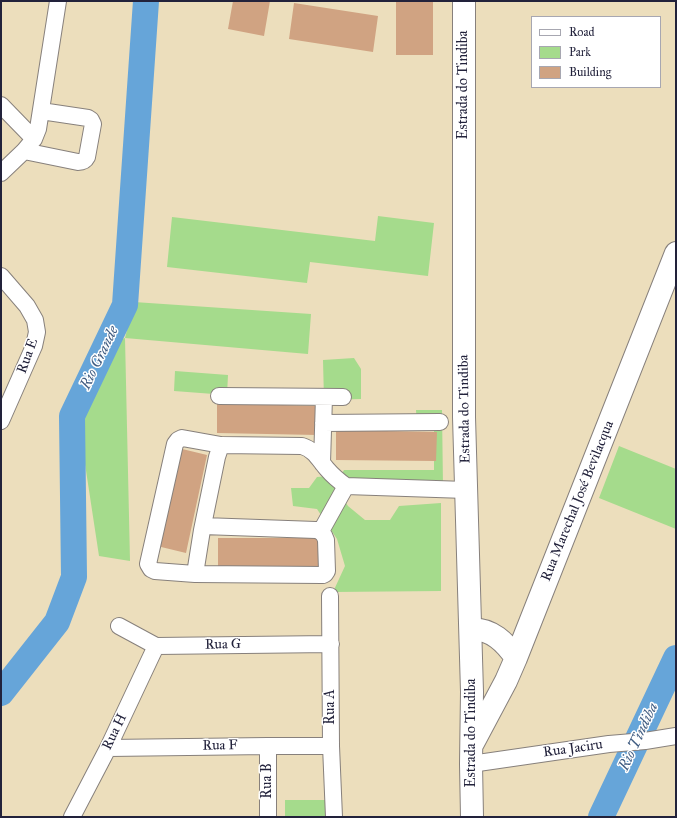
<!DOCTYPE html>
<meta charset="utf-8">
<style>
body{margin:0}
#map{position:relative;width:677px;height:818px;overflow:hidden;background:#ecdebc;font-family:"IM FELL Great Primer",serif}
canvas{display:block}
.frame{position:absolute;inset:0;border:2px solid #22223b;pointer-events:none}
.legend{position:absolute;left:531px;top:16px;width:130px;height:72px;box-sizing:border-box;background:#fff;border:1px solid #a7a7b1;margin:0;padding:5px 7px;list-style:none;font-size:12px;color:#22223b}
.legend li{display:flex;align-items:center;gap:8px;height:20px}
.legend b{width:20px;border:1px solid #a7a7b1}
</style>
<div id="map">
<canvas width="677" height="818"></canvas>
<div class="frame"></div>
<ul class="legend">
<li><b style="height:5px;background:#fff"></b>Road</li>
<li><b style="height:11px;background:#a5db8c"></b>Park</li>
<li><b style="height:11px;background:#d0a382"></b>Building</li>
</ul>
</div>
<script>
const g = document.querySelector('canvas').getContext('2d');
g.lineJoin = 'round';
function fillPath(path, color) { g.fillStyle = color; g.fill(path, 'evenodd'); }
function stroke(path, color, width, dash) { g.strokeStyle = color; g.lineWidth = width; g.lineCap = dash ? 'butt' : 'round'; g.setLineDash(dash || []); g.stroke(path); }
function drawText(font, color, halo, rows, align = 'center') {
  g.font = font + ' "IM FELL Great Primer",serif'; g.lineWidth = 3; g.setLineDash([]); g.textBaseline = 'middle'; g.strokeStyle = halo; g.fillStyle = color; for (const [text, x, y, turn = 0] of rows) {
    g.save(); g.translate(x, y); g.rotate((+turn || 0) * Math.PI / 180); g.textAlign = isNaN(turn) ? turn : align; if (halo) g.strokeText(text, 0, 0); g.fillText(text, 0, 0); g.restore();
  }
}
fillPath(new Path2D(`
 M378,216L434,223L428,276L310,262L307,283L167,267L172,217L375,241Z
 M134,302L311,314L308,354L125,338L130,561L99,556L78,418L115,341L125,338Z
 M354,358L361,369V399L324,400L323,360Z
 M175,371L228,375L227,395L174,391Z
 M416,410H442L443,487L335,486L348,506L365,520H390L399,506L441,503V591L333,592L345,566L337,539L317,509L293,506L291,488H309L317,477L341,475L344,470H434V427L417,426Z
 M619,446L676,469V529L599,498Z
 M285,800H329L330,817H285Z`), '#a5db8c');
stroke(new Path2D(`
 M1,693L57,622L74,577L72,416L125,305L146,1
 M601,817L676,658`), '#66a5d9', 26);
fillPath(new Path2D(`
 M233,1H270L264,36L228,29Z
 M396,1H433V55H396Z
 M294,3L378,16L373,52L289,39Z
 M217,403L317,406V435L217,433Z
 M336,430L437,432L436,461L336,460Z
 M178,448L207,455L186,553L157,546Z
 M218,538H318L319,567H218Z`), '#d0a382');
const street = new Path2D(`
 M1,105L34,139
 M24,151L78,162C83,162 85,161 87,157L93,124L91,120L88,118L41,111
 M1,173L24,151L34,139L38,129L58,1
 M1,276L27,306L35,320L37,332L34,346L1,421
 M219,396L343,397
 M323,423L440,422
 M322,463L324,397
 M346,486L466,490
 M203,526L316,530C322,532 324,534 326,540L327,571L325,574L323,575L195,574L202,530L217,457L221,445L302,446C315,450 319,460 327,469C333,476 339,481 346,486L321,531
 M195,574L155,571L151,569L148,564L175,444L178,440L182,438L221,445
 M330,596L331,746L334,817
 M119,626L156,646L331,644
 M268,746V817
 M108,748L268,746H331
 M471,764L609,744L645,741L676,736
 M72,817L108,748L156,646`);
const secondary = new Path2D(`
 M464,1V417L472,692L471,764L472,817
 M471,629C492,629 505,642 516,658
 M473,743L506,681L516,658L676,253`);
stroke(street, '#87807c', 18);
stroke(secondary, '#87807c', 24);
stroke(street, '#fff', 16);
stroke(secondary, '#fff', 22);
drawText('14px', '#22223b', '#fff', [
 ["Estrada do Tindiba",464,85,-90],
 ["Rua E",28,356,-70],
 ["Estrada do Tindiba",465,409,-91],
 ["Rua Marechal José Bevilacqua",578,501,-68],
 ["Rua G",223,645,-1],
 ["Rua A",331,707,-90],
 ["Rua H",115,732,-64],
 ["Estrada do Tindiba",472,733,-90],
 ["Rua F",220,746,-1],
 ["Rua Jaciru",573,749,-8],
 ["Rua B",268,781,-90]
]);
drawText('italic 15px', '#415d82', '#fff', [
 ["Rio Grande",100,358,-64],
 ["Rio Tindiba",639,737,-65]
]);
</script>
